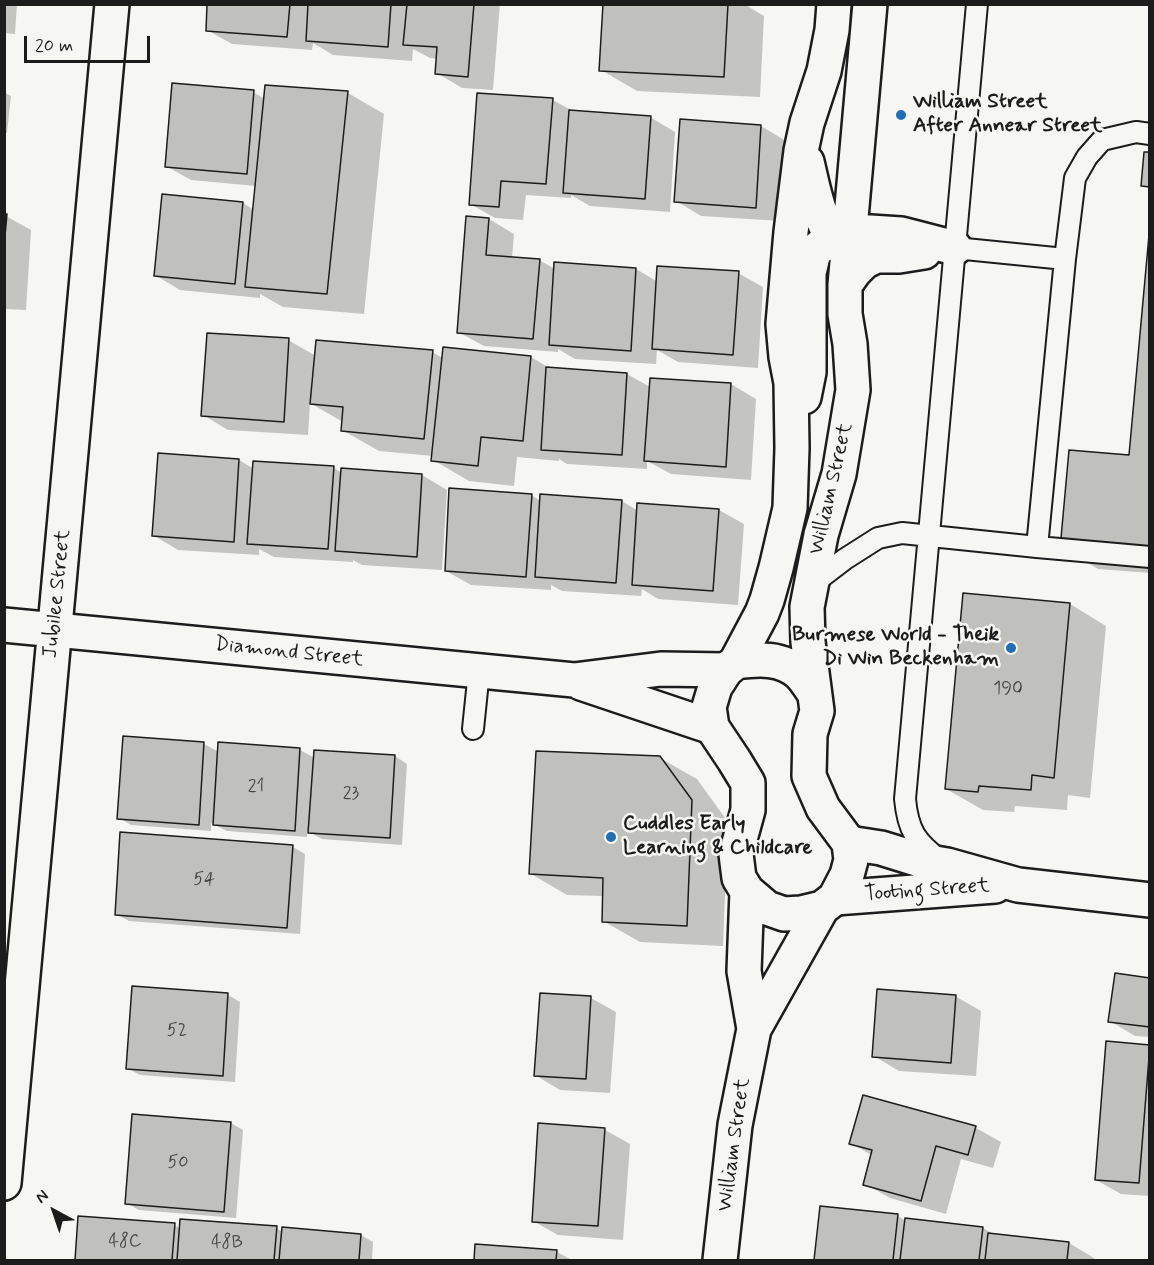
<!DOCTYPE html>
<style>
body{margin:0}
#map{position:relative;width:1154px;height:1265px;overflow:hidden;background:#f6f6f2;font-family:Mynerve,sans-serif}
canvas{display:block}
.frame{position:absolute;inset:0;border:6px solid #1c1c1c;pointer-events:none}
.north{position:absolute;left:24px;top:1181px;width:60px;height:60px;-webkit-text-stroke:4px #f6f6f2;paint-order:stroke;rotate:320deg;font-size:16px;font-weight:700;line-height:24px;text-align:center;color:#1c1c1c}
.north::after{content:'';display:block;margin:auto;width:21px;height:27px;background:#1c1c1c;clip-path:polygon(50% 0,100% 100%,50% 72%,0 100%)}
.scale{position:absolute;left:24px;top:36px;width:126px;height:27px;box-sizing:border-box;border:3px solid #1c1c1c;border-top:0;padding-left:8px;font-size:18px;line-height:21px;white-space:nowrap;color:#1c1c1c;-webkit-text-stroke:4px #f6f6f2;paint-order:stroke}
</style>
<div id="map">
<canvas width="1154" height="1265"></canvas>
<div class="frame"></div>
<div class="north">N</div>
<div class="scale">20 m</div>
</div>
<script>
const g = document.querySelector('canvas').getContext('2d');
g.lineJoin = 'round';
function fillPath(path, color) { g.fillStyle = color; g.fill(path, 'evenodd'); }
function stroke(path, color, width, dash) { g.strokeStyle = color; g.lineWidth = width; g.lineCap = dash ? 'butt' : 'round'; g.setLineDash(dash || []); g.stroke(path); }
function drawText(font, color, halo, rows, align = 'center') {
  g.font = font + ' Mynerve,sans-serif'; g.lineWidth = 5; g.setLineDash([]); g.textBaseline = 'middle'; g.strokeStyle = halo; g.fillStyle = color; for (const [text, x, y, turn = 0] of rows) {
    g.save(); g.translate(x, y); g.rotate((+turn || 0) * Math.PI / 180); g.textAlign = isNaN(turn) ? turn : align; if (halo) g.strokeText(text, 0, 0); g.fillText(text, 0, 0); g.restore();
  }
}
fillPath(new Path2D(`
 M4,4H17L15,34L4,33Z
 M209,4H500L493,90L462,88L437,73L438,59L430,58L413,49L412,61L333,55L313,43L312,50L232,44L207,30Z
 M604,4H744L764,16L760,97L637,91L601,70Z
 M4,92L11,96L7,133L4,132Z
 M253,92L265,99L348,93L384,114L364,314L283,307L260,294V298L180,290L155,275L243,203L254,210L256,186L191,180L166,166Z
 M553,100L573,111L650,117L675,132L670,212L590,206L571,195V198L526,195L523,220L495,218L470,204Z
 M761,126L786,141L781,221L701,216L676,201Z
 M4,215L31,230L26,310L4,309Z
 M489,219L514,234L512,258L539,260L555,269H636L658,282L738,273L763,287L758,368L678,362L657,350L656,364L575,359L558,349V352L484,346L458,332Z
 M1150,241V573L1098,569L1062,548L1130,456Z
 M288,340L316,356L432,352L443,358L531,357L551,369L627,374L650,387L731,384L756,399L751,480L671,474L647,461V469L567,464L559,459V461L517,457L514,486L469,481L433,460V456L379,451L342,430L343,422L310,403L308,435L228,430L203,415Z
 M159,454L239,460L254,469L333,467L342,473V470L422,475L447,490L442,570L362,565L353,560V562L274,557L259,549V555L178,550L153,535Z
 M531,495L541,501H622L638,511L719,510L744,524L738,605L658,599L642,589L641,596L562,591L551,585V590L471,585L446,571Z
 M964,595L1070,604L1106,626L1090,798L1068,795L1067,810L1015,806L1014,812L983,810L946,789Z
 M204,744L219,752L300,750L315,758L395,756L407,764L402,845L322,839L307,831V837L227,831L211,823V831L131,825L119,818Z
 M660,758L697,779L728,822L723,946L640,942L603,921L604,896L567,895L531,874Z
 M293,847L305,854L300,934L129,921L116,914Z
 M1150,979V1037L1135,1036L1110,1021Z
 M228,995L240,1002L235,1082L140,1075L127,1068Z
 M955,996L981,1011L976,1076L899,1071L874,1056Z
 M591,998L616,1012L610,1093L560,1090L535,1075Z
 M1150,1046V1196L1121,1194L1096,1180Z
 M231,1123L243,1130L236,1218L139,1210L126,1203Z
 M976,1128L1001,1142L993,1168L961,1159L946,1214L890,1198L865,1184L873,1156L851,1143Z
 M605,1130L630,1144L623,1240L558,1235L533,1221Z
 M821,1207L898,1216L906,1221L983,1228L995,1235L1069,1243L1094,1258V1260H815Z
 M80,1218L174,1225L181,1229L276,1228L283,1232L361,1235L373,1242L372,1260H77Z
 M477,1246L557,1252L572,1260H476Z`), '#0003');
const building = new Path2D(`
 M207,4H290L287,37L206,31Z
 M308,4H391L388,47L306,41Z
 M407,4H474L468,77L435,74L437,47L403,45Z
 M603,4H728L724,77L599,71Z
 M172,83L254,90L247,174L165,167Z
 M265,85L348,91L327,294L245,287Z
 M477,93L553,98L546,184L501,181L499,207L469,205Z
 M569,110L651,116L645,199L563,193Z
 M680,119L761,125L756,208L674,202Z
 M1144,152H1150V187L1141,186Z
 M162,194L243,202L235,284L154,276Z
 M4,214H7L4,247Z
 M466,216L489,218L486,255L540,259L533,339L457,333Z
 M1150,224V556L1060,549L1069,450L1129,455Z
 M554,262L636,268L631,351L549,345Z
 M657,266L739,271L733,355L652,349Z
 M207,333L289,338L284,422L201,416Z
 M316,340L433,350L424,439L341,431L343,407L310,404Z
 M443,347L531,356L523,441L481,437L478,466L431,461Z
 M546,367L627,373L622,455L541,450Z
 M650,378L731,383L726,467L644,461Z
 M158,453L239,459L234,542L152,536Z
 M253,461L334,466L328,549L247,544Z
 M341,468L422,474L417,557L335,551Z
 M449,488L532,494L526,577L445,571Z
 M540,494L622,500L616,583L535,577Z
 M637,503L719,509L713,591L632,585Z
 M963,593L1070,603L1054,778L1032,775L1031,790L979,786L978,792L945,789Z
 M123,736L204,742L199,825L117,819Z
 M218,742L300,748L295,831L213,825Z
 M314,750L395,755L390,838L308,833Z
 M536,751L660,756L692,800L687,926L602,922L603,878L529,874Z
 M120,832L293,845L287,928L115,915Z
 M1115,973L1150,978V1027L1108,1022Z
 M132,986L228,993L223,1076L126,1069Z
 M877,989L956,995L951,1063L872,1057Z
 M540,993L591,996L586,1079L534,1076Z
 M1106,1041L1150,1045L1139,1183L1095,1180Z
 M863,1095L976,1126L968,1155L936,1146L921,1201L863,1185L872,1150L849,1144Z
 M132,1114L231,1122L224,1212L125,1204Z
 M538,1123L605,1128L598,1226L532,1222Z
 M820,1206L898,1214L893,1260H814Z
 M78,1216L175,1223L172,1260H75Z
 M905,1218L983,1227L979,1260H900Z
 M180,1219L277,1226L274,1260H177Z
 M282,1227L361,1234L359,1260H279Z
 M988,1233L1069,1242L1067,1260H985Z
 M475,1244L557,1250L556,1260H474Z`);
fillPath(building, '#c0c0bd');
stroke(building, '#1c1c1c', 1.5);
const service = new Path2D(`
 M955,248L1065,259L1075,178L1087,157L1102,140L1136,132L1150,134
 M1037,547L1065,259
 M811,585L845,559L878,538L902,533L1037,547L1150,557
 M473,729L479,671
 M941,861C916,842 908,831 905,799L977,4`);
const minor = new Path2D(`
 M4,625L574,680L661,669L726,670
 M581,683L712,727
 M4,1183L112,4`);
const tertiary = new Path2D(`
 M849,843L881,848L923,861L947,865L1018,885L1150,900
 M835,898L995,886`);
const primary = new Path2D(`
 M834,4L832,30L824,71L807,123L801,151L791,232L783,324L786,357L791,383L792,448L790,508L776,568L767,600L762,613L736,662L726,670L715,687L709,707L712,727L734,760L748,783V810L736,854L739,878L747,891L767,908L784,914L801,913L822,908L835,898L847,875L851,860L849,843L823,808L809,776L810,734L817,711L808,642L807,607L821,535L839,474L853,390L850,344L845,314V285L870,4
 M807,162C815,195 820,233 849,254
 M845,285L855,271L864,262L876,256H899L924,252
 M804,397L809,372V273L814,252L824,243L855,231L901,234L955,248
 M736,662C758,659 782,657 800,674C805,679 810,687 814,693
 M747,891L744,971L754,1029
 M720,1260L735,1125L754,1029L822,908`);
stroke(service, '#1c1c1c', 24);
stroke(minor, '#1c1c1c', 38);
stroke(tertiary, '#1c1c1c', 38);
stroke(primary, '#1c1c1c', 38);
stroke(service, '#f6f6f2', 20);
stroke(minor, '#f6f6f2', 33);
stroke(tertiary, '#f6f6f2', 33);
stroke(primary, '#f6f6f2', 33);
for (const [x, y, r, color] of [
 [901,115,6,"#1f6fb2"],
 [1011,648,6,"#1f6fb2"],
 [611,837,6,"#1f6fb2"]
]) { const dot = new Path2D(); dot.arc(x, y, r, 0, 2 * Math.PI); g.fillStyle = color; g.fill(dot); stroke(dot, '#f6f6f2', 2); }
drawText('18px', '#454544', null, [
 ["190",1008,689],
 ["21",256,787],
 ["23",351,794],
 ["54",204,880],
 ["52",177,1031],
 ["50",178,1163],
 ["48C",125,1242],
 ["48B",227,1243]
]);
drawText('bold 21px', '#1c1c1c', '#f6f6f2', [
 ["William Street",913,103],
 ["After Annear Street",913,127],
 ["Burmese World - Theik",999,636,"right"],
 ["Di Win Beckenham",999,660,"right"],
 ["Cuddles Early",623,825],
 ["Learning & Childcare",623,849]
], 'left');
drawText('21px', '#1c1c1c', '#f6f6f2', [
 ["William Street",832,489,-77],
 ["Jubilee Street",58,594,-84],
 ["Diamond Street",289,653,6],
 ["Tooting Street",927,891,-4],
 ["William Street",735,1145,-82]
]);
</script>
